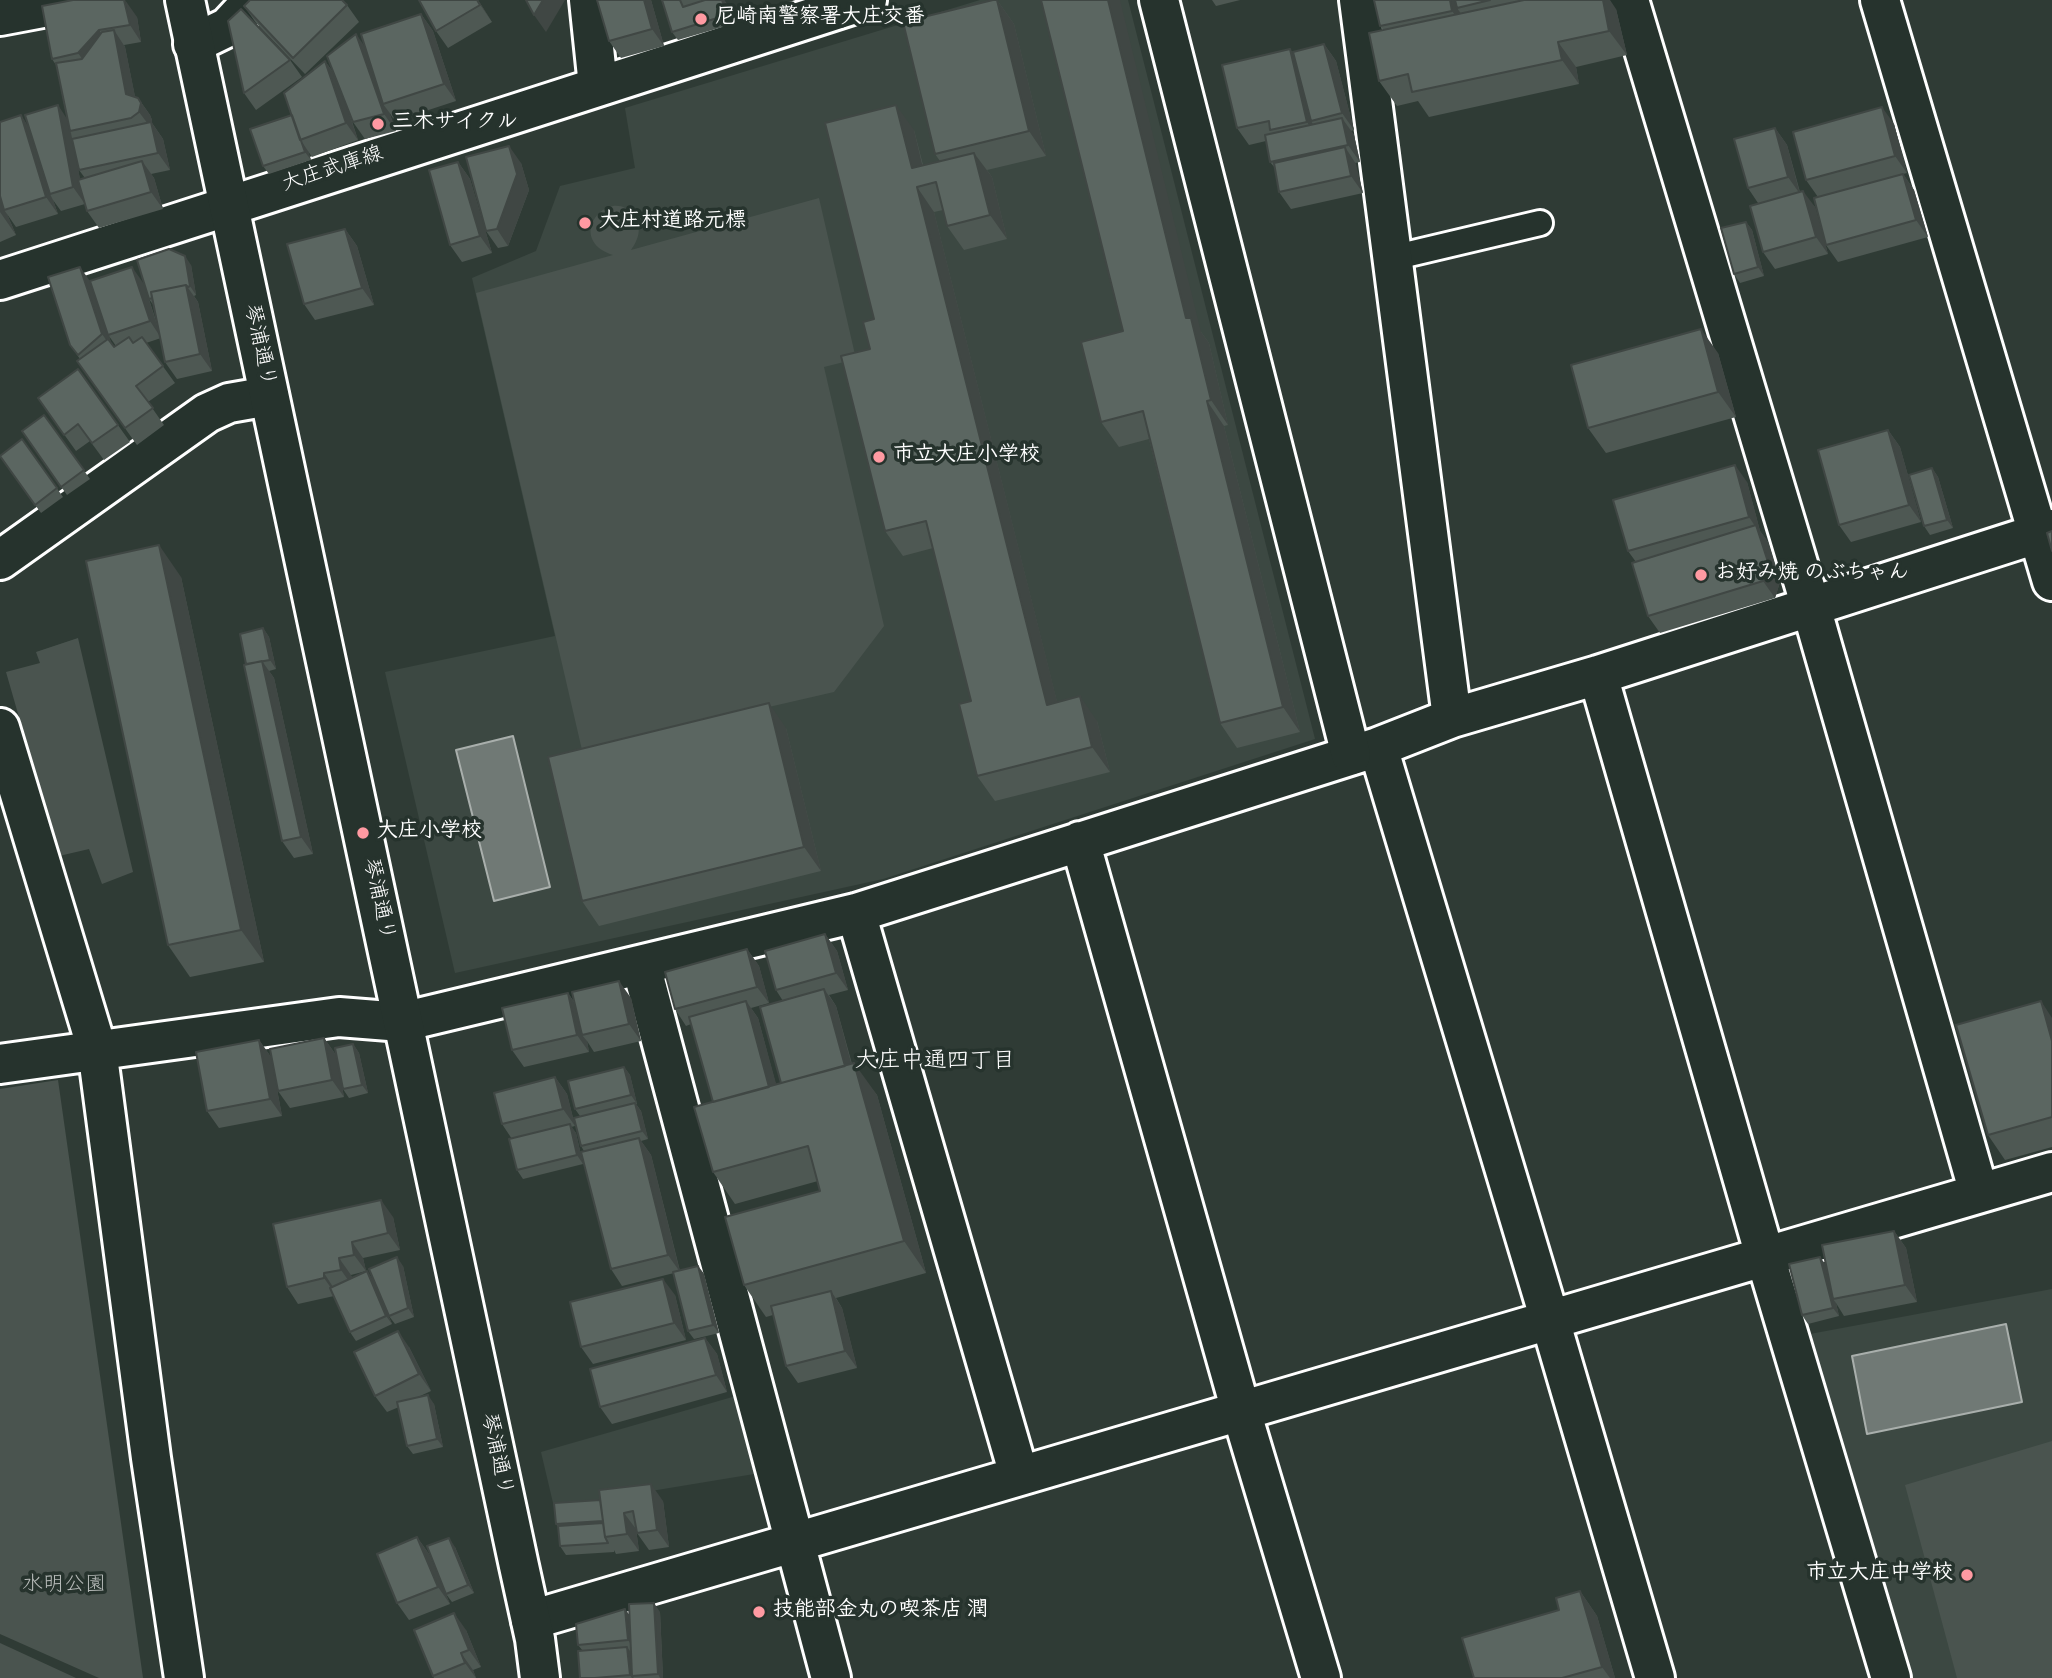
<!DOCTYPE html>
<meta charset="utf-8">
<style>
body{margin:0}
canvas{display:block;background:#2f3b35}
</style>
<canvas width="2052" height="1678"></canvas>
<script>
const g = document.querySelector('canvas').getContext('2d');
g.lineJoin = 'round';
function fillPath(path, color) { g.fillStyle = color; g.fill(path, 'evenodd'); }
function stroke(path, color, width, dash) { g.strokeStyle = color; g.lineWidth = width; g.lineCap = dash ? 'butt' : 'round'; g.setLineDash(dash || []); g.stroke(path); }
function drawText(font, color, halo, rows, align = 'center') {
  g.font = font + ' "Gochi Hand","Klee One",sans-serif'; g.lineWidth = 7; g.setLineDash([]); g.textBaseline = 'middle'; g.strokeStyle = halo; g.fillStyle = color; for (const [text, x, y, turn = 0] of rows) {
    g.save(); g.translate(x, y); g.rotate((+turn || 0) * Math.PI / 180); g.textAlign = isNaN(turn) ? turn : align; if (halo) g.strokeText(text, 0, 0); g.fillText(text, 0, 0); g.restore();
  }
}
fillPath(new Path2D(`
 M980,0H1128L1315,739L883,879L455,973L385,672L555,636L472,278L536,251L560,186L635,168L625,108Z
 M2052,1289V1678H1912L1810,1334Z
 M736,1396L754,1474L554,1507L541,1452Z`), '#3c4842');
fillPath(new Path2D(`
 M819,198L856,359L824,367L884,626L834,692L582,750L476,293L613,255C562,238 611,183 634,216C643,228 638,240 631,250Z
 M78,638L133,872L102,884L89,849L59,856L6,672L40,663L36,652Z
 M58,1080L143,1678H99L0,1634V1089Z
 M2052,1441V1678H1957L1905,1485Z
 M0,1643L76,1678H0Z`), '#4a544f');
const water = new Path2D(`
 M513,736L550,887L494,901L456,750Z
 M2006,1324L2022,1402L1867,1434L1852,1356Z`);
fillPath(water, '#707975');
stroke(water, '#a9afac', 2);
const service = new Path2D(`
 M1392,258L1540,223`);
const minor = new Path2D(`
 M589,0L598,86
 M1359,0L1452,718
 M1629,0L1811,607L1979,1193
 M1880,0L2052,581
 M0,16L85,0
 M193,44L228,27L253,0
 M0,280L867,0
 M0,560L207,413L229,403L269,396
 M1598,675L1765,1256L1891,1678
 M0,728L97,1049L151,1458L184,1678
 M1378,747L1550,1320L1655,1678
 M1080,841L1241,1411L1321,1678
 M856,913L1019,1475
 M641,965L831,1678
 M0,1064L339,1017L402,1022L856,913L1378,747L1452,718L1598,675L2052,529
 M531,1620L2052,1172`);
const tertiary = new Path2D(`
 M185,0L519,1566L535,1639L540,1678
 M1159,0L1351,755`);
stroke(service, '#fff', 30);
stroke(minor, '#fff', 44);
stroke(tertiary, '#fff', 44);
stroke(service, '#26332d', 24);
stroke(minor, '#26332d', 38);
stroke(tertiary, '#26332d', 38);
fillPath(new Path2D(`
 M419,0H478L492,22L448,48L436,31Z
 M597,0H651L664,46L621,58L609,41Z
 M662,0H724L727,4L733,24L678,40L672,32Z
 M997,0L1014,24L1046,156L987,170L992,177L1007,239L964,250L947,226L943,210L934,212L1057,702L1097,721L1110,772L995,801L977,776L971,701L933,548L903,556L885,531L870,349L874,319L914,130L923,165L940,161L935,154Z
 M1212,0H1240L1216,6Z
 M1374,0H1518L1616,9L1627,55L1576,67L1579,84L1429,117L1418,101L1397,106L1379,81L1383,30L1380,26Z
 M347,5L359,22L305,74L256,23L244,6Z
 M42,6L137,17L141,42L124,45L125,47L135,97L138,98L150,115L152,120V123L163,139L170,170L151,174L154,178L163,209L99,228L87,211L85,204L61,211L53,200L58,214L16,227L7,214L16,235L0,242V196L21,115L28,127L67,119L56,65L52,59ZM74,147L79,170L85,178L80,180Z
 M421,14L433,31L456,101L395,121L389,112L396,131L365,139L353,122L349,112L358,140L312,157L308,151L311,160L269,174L263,166L292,115L325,61L333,72L365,47Z
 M1324,44L1336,61L1354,130L1351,131L1354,135L1360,162L1355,163L1363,193L1291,209L1279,192L1275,168L1270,162L1266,141L1249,145L1237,128L1290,49L1293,54Z
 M290,60L302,77L256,110L244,93Z
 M1894,124L1907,173L1903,174L1914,190L1928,237L1838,262L1826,245L1818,197L1806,180Z
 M1775,128L1787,145L1800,192L1815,207L1828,254L1775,269L1763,252L1758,203L1748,188Z
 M458,162L470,179L492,253L462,262L450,245Z
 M521,163L529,190L508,246L498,248L486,231Z
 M1746,222L1752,230L1764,276L1740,283L1734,274Z
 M345,229L357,246L374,305L315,320L304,304Z
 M191,265L196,295L194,296L198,302L212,371L177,379L165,362L161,338L146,343L175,383L148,402L164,425L137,445L77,361L80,359L70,345L91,283L144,284L159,330L154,306L149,299ZM109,336L116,346L114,347L111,343Z
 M1201,332L1209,343L1228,425L1224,426L1300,732L1237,748L1220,723L1149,439L1119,447L1101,422Z
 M1718,353L1736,417L1606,453L1588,428Z
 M78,369L130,442L104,460L90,441L76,451L38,398Z
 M44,415L90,479L67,495L22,431Z
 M1888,430L1900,447L1921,522L1851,542L1839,525Z
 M22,439L63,497L41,513L0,456Z
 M1932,468L1938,477L1953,528L1930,535L1924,526Z
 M1747,482L1760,531L1768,542L1780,582L1775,598L1660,633L1648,616L1636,562L1628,551Z
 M181,577L264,962L190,977L168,945Z
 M263,628L269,637L276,669L269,671L274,678L313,854L294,858L282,841L246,664Z
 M786,728L821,871L599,926L582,901Z
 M825,934L837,951L848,990L829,995L836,1006L852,1064L877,1095L926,1273L836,1298L842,1308L857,1368L798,1383L786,1366L773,1315L766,1317L744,1285L820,1191L818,1181L735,1204L713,1172V1102L691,1024L686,1026L675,1009L747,949L759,966L769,1003L751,1008L758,1018L776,1085L781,1083L783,1001L776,990Z
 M568,993L575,1003L631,998L641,1041L594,1052L587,1041L589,1052L524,1067L512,1050Z
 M2052,1018V1147L2005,1160L1988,1135Z
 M324,1038L336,1055L344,1097L290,1108L278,1091Z
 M259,1040L271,1057L282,1116L219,1128L207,1111Z
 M353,1044L359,1053L368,1093L349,1098L343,1089Z
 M624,1067L630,1075L637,1104H636L641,1111L648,1139L641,1141L651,1155L680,1271L698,1266L704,1274L719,1333L694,1339L688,1331L674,1273L622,1286L611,1269L584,1151L581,1146L580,1116L575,1109Z
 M555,1077L567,1094L575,1126L571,1127L576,1133L583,1164L523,1179L517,1170L512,1139L502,1124Z
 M393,1217L400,1250L363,1258L366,1271L351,1275L352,1278L367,1271L373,1280L392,1324L356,1341L350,1332L334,1296L298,1304L287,1287L273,1224Z
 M1894,1231L1906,1248L1917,1302L1844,1316L1836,1303L1839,1316L1808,1324L1802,1315L1826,1265Z
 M403,1266L414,1317L395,1324L389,1316Z
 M675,1295L686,1340L593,1364L581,1347Z
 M705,1338L717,1354L727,1392L612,1424L600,1407Z
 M409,1347L431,1391L418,1397L434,1404L443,1447L413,1454L407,1446L399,1407L387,1412L375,1396Z
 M663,1501L669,1547L649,1550L637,1533L636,1529L639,1551L616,1554L614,1550V1552L566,1555L560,1546L558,1527L556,1524Z
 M417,1537L429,1554L450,1604L409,1620L397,1603Z
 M455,1547L474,1593L452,1602L446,1594Z
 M1580,1591L1597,1616L1615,1678H1474L1559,1610Z
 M625,1609L629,1615L660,1612L663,1678H580L583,1651L578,1645Z
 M466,1630L481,1667L473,1670L476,1678H434L433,1676Z`), '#4e5853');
fillPath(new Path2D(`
 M125,0L137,17L141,42L130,25Z
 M477,0H478L492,22Z
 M543,0H565L546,32L534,15Z
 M644,0H651L664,46L652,29Z
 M722,0H724L727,4L733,24L727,15Z
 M997,0L1014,24L1046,156L1029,131Z
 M1108,0H1120L1201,332L1209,343L1228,425L1211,400L1186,318Z
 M1450,0H1458L1457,8L1462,15L1464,27L1452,11Z
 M1603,0H1610L1616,9L1627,55L1609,31Z
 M421,14L433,31L456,101L444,84Z
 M99,30L111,47L90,70L78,53Z
 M114,30L125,47L138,111L126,94Z
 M356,34L368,51L383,104L389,112L396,131L384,114Z
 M1558,42L1576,67L1579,84L1562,60Z
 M1324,44L1336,61L1354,130L1342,113Z
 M1290,49L1302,66L1311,121L1316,129L1318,139L1307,122Z
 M325,61L337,78L358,140L346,123Z
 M138,98L150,115L152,120V123L163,139L170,170L158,153L151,128L139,112Z
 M58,105L69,122L70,131L71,133L85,204L73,187Z
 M896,105L914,130L927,185L912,168Z
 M1882,107L1894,124L1907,173L1895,156Z
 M21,115L32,132L50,194L53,200L58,214L46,197Z
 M1342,118L1354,135L1360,162L1348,145Z
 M1775,128L1787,145L1800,194L1788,177Z
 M302,142L308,151L311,160L305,152Z
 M509,146L521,163L529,190L508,246L497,229Z
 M1345,147L1356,164L1363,193L1351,176Z
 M974,153L992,177L1007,239L990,215Z
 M142,161L154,178L163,209L151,192Z
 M458,162L470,179L492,253L480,236Z
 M1903,174L1914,190L1928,237L1916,220Z
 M917,187L934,212L1064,729L1047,705Z
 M1803,191L1815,207L1828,254L1816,237Z
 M0,196L4,210L7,214L16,235L0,212Z
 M1746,222L1752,230L1764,276L1758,267Z
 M345,229L357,246L374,305L362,288Z
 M185,256L191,265L196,295L190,286Z
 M80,267L92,284L114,351L102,334Z
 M132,267L144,284L161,338L150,321Z
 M186,285L198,302L212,371L200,354Z
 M1701,329L1718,353L1736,417L1718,392Z
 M1207,401L1224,426L1300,732L1283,707Z
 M1888,430L1900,447L1921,522L1909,505Z
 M1735,465L1747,482L1760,531L1768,542L1780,582L1775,598L1763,581L1757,529L1749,517Z
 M1932,468L1938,477L1953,528L1947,520Z
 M159,545L181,577L264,962L241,930Z
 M263,628L269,637L276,669L270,660Z
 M262,661L274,678L313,854L301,837Z
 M1080,696L1097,721L1110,772L1092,747Z
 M769,703L786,728L821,871L804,847Z
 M825,934L837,951L848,990L836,973Z
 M747,949L759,966L769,1003L757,987Z
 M619,981L631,998L641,1041L629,1024Z
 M824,989L836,1006L858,1089L847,1072Z
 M568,993L579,1010L582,1035L587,1041L589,1052L577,1035Z
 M746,1001L758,1018L783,1109L771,1092Z
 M2041,1001L2052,1018V1041Z
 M324,1038L336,1055L344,1097L332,1080Z
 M259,1040L271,1057L282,1116L270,1099Z
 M353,1044L359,1053L368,1093L362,1085Z
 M854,1063L877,1095L926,1273L904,1241Z
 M624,1067L630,1075L637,1104L631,1095Z
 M555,1077L567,1094L575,1126L563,1109Z
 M635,1103L641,1111L648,1139L642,1131Z
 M570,1124L576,1133L583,1164L577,1155Z
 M639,1138L651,1155L680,1272L668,1255Z
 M381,1200L393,1217L400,1250L388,1233Z
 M1894,1231L1906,1248L1917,1302L1905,1285Z
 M352,1242L363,1258L366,1271L354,1255Z
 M397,1257L403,1266L414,1317L408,1308Z
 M1820,1257L1826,1265L1833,1299L1836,1303L1839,1316L1833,1308Z
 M339,1258L351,1275L353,1287L341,1270Z
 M698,1266L704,1274L719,1333L713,1325Z
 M367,1271L373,1280L392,1324L386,1316Z
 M324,1273L335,1290L336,1295L324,1278Z
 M663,1279L675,1295L686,1340L674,1323Z
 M831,1291L842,1308L857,1368L845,1351Z
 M398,1331L409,1347L431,1391L419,1374Z
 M705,1338L717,1354L727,1392L716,1375Z
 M428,1395L434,1404L443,1447L437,1439Z
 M651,1484L663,1501L669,1547L657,1530Z
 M624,1513L636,1529L639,1551L627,1534Z
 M417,1537L429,1554L450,1604L438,1587Z
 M449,1538L455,1547L474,1593L468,1585Z
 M1580,1591L1597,1616L1615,1678H1610L1602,1667Z
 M654,1603L660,1612L663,1678H660L658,1674Z
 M625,1609L631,1617L634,1649L628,1640Z
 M454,1613L466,1630L481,1667L469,1650Z
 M627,1647L633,1655L632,1676L634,1678H632L630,1675Z
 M461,1653L473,1670L476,1678L465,1663Z`), '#404744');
const building = new Path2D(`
 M73,0H124L130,25L99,30L78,53L52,59L42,6Z
 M250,0H342L347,5L293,58L244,6Z
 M419,0H477L480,5L436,31Z
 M526,0H543L534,15Z
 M597,0H644L652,29L609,41Z
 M662,0H680L683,7L705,0H722L727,15L672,32Z
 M993,0H997L1029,131L935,154L903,22Z
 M1041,0H1108L1186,318H1191L1211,400L1207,401L1283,707L1220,723L1143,411L1101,422L1081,342L1123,331Z
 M1374,0H1450L1452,11L1380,26Z
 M1455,0H1490L1457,8Z
 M1524,0H1603L1609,31L1558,42L1562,60L1412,92L1408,74L1379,81L1369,33Z
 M241,9L290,60L244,93L228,21Z
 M421,14L444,84L383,104L361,34Z
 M114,30L126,94L138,98L141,103L139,112L131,118L70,131L56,63L82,59L102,32Z
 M356,34L384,114L353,122L327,56Z
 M1324,44L1342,113L1311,121L1293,52Z
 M1290,49L1307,122L1270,130L1269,121L1237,128L1222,65Z
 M325,61L346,123L300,140L284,93Z
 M58,105L73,187L50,194L25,115Z
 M896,105L912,168L974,153L990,215L947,226L936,182L917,187L1047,705L1080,696L1092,747L977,776L959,704L971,701L926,521L885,531L841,356L870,349L863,322L874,319L825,123Z
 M1882,107L1895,156L1806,180L1793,132Z
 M21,115L46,197L4,210L0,196V122Z
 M292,115L305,152L263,166L250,129Z
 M1342,118L1348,145L1270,162L1265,135Z
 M151,122L158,153L79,170L72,139Z
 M1775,128L1788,177L1748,188L1734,139Z
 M509,146L517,174L497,229L486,231L466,157Z
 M1345,147L1351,176L1279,192L1274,163Z
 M142,161L151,192L87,211L78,180Z
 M458,162L480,236L450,245L429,170Z
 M1903,174L1916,220L1826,245L1814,198Z
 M1803,191L1816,237L1763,252L1750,206Z
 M1746,222L1758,267L1734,274L1721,228Z
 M345,229L362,288L304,304L287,244Z
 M169,249L185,256L190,286L188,287L186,285L151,292L152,298L149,299L137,260Z
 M80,267L102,334L78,355L70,345L48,277Z
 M132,267L150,321L108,335L90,281Z
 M186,285L200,354L165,362L151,292Z
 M1701,329L1718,392L1588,428L1571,365Z
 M129,337L133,343L142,337L163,366L136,386L153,408L125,428L77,361L108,339L114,347Z
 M78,369L118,425L92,443L78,424L64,435L38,398Z
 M44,415L84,470L61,487L22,431Z
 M1888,430L1909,505L1839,525L1818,450Z
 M22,439L57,488L35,505L0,456Z
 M1735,465L1749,517L1628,551L1613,500Z
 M1932,468L1947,520L1924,526L1909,475Z
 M1756,525L1769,565L1763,581L1648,616L1632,563Z
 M2052,531V551L2047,533Z
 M159,545L241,930L168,945L86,561Z
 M263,628L270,660L246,664L240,634Z
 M262,661L301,837L282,841L244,665Z
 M769,703L804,847L582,901L548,757Z
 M825,934L836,973L776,990L765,951Z
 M747,949L757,987L675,1009L665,972Z
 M619,981L629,1024L582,1035L572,992Z
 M824,989L845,1066L781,1083L760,1007Z
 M568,993L577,1035L512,1050L502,1008Z
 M746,1001L769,1087L713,1102L689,1017Z
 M2041,1001L2052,1041V1117L1988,1135L1956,1025Z
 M324,1038L332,1080L278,1091L270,1049Z
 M259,1040L270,1099L207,1111L196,1052Z
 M353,1044L362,1085L343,1089L335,1048Z
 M854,1063L904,1241L744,1285L725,1217L820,1191L808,1146L713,1172L694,1107Z
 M624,1067L631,1095L575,1109L568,1081Z
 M555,1077L563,1109L502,1124L494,1093Z
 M635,1103L642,1131L581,1146L574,1118Z
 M570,1124L577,1155L517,1170L509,1139Z
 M639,1138L668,1255L611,1269L581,1152Z
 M381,1200L388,1233L352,1242L354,1255L339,1258L341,1270L324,1273V1278L287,1287L273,1224Z
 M1894,1231L1905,1285L1833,1299L1822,1245Z
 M397,1257L408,1308L389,1316L369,1269Z
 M1820,1257L1833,1308L1802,1315L1789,1264Z
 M698,1266L713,1325L688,1331L673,1272Z
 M367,1271L386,1316L350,1332L330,1288Z
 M663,1279L674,1323L581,1347L570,1302Z
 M831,1291L845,1351L786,1366L771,1306Z
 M398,1331L419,1374L375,1396L354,1352Z
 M705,1338L716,1375L600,1407L590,1369Z
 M428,1395L437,1439L407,1446L397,1402Z
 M651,1484L657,1530L637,1533L633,1511L624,1513L627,1534L605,1537L599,1490Z
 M600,1500L603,1521L556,1524L554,1503Z
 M603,1523L605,1537L608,1543L560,1546L558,1526Z
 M417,1537L438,1587L397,1603L377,1554Z
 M449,1538L468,1585L446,1594L427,1546Z
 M1580,1591L1602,1667L1562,1678H1474L1462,1638L1559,1610L1556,1598Z
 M654,1603L658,1674L632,1676L629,1604Z
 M625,1609L628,1640L578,1645L576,1624Z
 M454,1613L469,1650L461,1653L465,1663L433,1676L414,1630Z
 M627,1647L630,1675L595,1678H580L578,1651Z`);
fillPath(building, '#5b6661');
stroke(building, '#404744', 2);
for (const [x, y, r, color] of [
 [701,19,7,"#ff9aa2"],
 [378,124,7,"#ff9aa2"],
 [585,223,7,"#ff9aa2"],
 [879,457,7,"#ff9aa2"],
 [1701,575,7,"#ff9aa2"],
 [363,833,7,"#ff9aa2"],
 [1967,1575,7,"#ff9aa2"],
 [759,1612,7,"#ff9aa2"]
]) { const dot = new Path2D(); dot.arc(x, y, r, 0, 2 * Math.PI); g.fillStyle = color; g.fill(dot); stroke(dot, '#26332d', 2.5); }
drawText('bold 21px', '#fff', '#26332d', [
 ["尼崎南警察署大庄交番",715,19],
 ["三木サイクル",392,124],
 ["大庄村道路元標",599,223],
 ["市立大庄小学校",893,457],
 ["お好み焼 のぶちゃん",1715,575],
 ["大庄小学校",377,833],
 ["市立大庄中学校",1953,1575,"right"],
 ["技能部金丸の喫茶店 潤",773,1612]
], 'left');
drawText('21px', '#fff', '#26332d', [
 ["大庄武庫線",333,171,-18],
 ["琴浦通り",258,346,78],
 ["琴浦通り",377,900,78],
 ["琴浦通り",495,1455,78]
]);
drawText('21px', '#b7bbb9', '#26332d', [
 ["水明公園",64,1587]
]);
drawText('23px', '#fff', '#26332d', [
 ["大庄中通四丁目",935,1063]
]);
</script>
